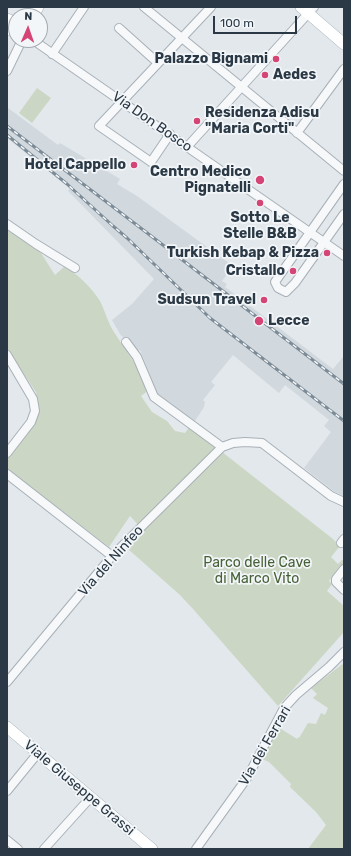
<!DOCTYPE html>
<style>
body{margin:0}
#map{position:relative;width:351px;height:856px;overflow:hidden;background:#e3e8ec;font-family:Rubik,sans-serif}
canvas{display:block}
.frame{position:absolute;inset:0;border:8px solid #2a3945;pointer-events:none}
.north{position:absolute;left:8px;top:8px;width:40px;height:40px;box-sizing:border-box;background:#f3f6f9;border:1px solid #a3aab1;border-radius:50%;rotate:2deg;font-size:11px;font-weight:700;line-height:16px;text-align:center;color:#2a3945}
.north::after{content:'';display:block;margin:auto;width:14px;height:18px;background:#d44475;clip-path:polygon(50% 0,100% 100%,50% 72%,0 100%)}
.scale{position:absolute;left:213px;top:16px;width:84px;height:18px;box-sizing:border-box;border:2px solid #2a3945;border-top:0;padding-left:5px;font-size:12px;line-height:14px;white-space:nowrap;color:#2a3945;-webkit-text-stroke:3px #f3f6f9;paint-order:stroke}
</style>
<div id="map">
<canvas width="351" height="856"></canvas>
<div class="frame"></div>
<div class="north">N</div>
<div class="scale">100 m</div>
</div>
<script>
const g = document.querySelector('canvas').getContext('2d');
g.lineJoin = 'round';
function fillPath(path, color) { g.fillStyle = color; g.fill(path, 'evenodd'); }
function stroke(path, color, width, dash) { g.strokeStyle = color; g.lineWidth = width; g.lineCap = dash ? 'butt' : 'round'; g.setLineDash(dash || []); g.stroke(path); }
function drawText(font, color, halo, rows, align = 'center') {
  g.font = font + ' Rubik,sans-serif'; g.lineWidth = 3.5; g.setLineDash([]); g.textBaseline = 'middle'; g.strokeStyle = halo; g.fillStyle = color; for (const [text, x, y, turn = 0] of rows) {
    g.save(); g.translate(x, y); g.rotate((+turn || 0) * Math.PI / 180); g.textAlign = isNaN(turn) ? turn : align; if (halo) g.strokeText(text, 0, 0); g.fillText(text, 0, 0); g.restore();
  }
}
fillPath(new Path2D(`
 M8,108L58,145L60,143L120,179L117,184L137,196L233,266L222,281L227,284L225,287L333,369L343,357L344,358V496L335,492L304,468L331,432L324,426L329,420L285,385L279,393L233,355L211,382L215,385L203,400L205,402L204,407L195,421L159,397L140,350L136,352L120,334L112,320L132,304L154,279L70,193L68,191L70,188L7,138V110Z`), '#d1d8de');
fillPath(new Path2D(`
 M37,88L51,98L32,123L19,113Z
 M7,226L39,250L55,275L65,266C78,275 92,288 100,301C105,311 108,323 114,332C126,351 140,369 149,390L141,396L152,412L167,421L175,431L185,433L190,426L217,448L333,539L340,546L331,557L338,564L342,560L344,561V566L343,568L340,566L329,581L332,584L327,591L344,606V632L278,706L193,609L180,595L128,549L145,532L130,516L109,547L7,469V457L32,424L38,411L36,392L7,349Z
 M344,663V849H308L326,825L316,812L290,787L291,784L269,762L262,759L278,727L297,739L298,737L299,738L308,723L316,724L321,713L325,715L328,708L313,698L317,694L311,688Z`), '#ccd6c4');
const minor = new Path2D(`
 M144,7L344,171
 M119,28L158,63
 M33,40L344,256
 M52,54L84,7
 M7,71L22,40
 M297,133L344,69
 M170,134L151,162L99,126L211,7
 M187,147L314,7
 M344,184L275,282L278,288L286,292L295,283L344,214
 M7,224L36,244L75,268
 M126,342L137,357L154,397L222,447
 M7,355L33,399L35,411L31,422L7,453
 M7,474L112,556
 M341,543L344,539
 M344,569L336,579V582L344,590
 M7,682L112,556L222,447L233,443L245,442L262,443L331,496L344,502
 M7,791L38,753
 M7,840L18,849
 M44,849L91,797
 M196,849L247,778L284,708L296,695L329,667L344,652`);
const major = new Path2D(`
 M301,7L344,44
 M33,16L38,7
 M7,19L16,23
 M7,29L16,32
 M7,727L152,849`);
stroke(minor, '#a8b0b7', 10);
stroke(major, '#a2afb8', 12);
stroke(minor, '#f6f8fa', 8);
stroke(major, '#fff', 11);
const rail = new Path2D(`
 M7,126L159,242L344,384
 M7,135L67,184L113,226L127,238L210,318L344,421`);
stroke(rail, '#7c8b96', 3);
stroke(rail, '#f3f6f9', 1.5, [4.5]);
for (const [x, y, r, color] of [
 [276,59,4,"#d44475"],
 [265,75,4,"#d44475"],
 [197,121,4,"#d44475"],
 [134,165,4,"#d44475"],
 [260,180,5,"#d44475"],
 [260,203,4,"#d44475"],
 [327,253,4,"#d44475"],
 [293,271,4,"#d44475"],
 [264,300,4,"#d44475"],
 [259,321,5,"#d44475"]
]) { const dot = new Path2D(); dot.arc(x, y, r, 0, 2 * Math.PI); g.fillStyle = color; g.fill(dot); stroke(dot, '#f3f6f9', 1.5); }
drawText('bold 14px', '#2a3945', '#f3f6f9', [
 ["Palazzo Bignami",268,59],
 ["Aedes",273,75,"left"],
 ["Residenza Adisu",205,113,"left"],
 ["\"Maria Corti\"",205,129,"left"],
 ["Hotel Cappello",126,165],
 ["Centro Medico",251,172],
 ["Pignatelli",251,188],
 ["Sotto Le",260,218,"center"],
 ["Stelle B&B",260,234,"center"],
 ["Turkish Kebap & Pizza",319,253],
 ["Cristallo",285,271],
 ["Sudsun Travel",256,300],
 ["Lecce",268,321,"left"]
], 'right');
drawText('14px', '#2a3945', '#f3f6f9', [
 ["Via Don Bosco",152,122,35],
 ["Via del Ninfeo",111,561,-48],
 ["Via dei Ferrari",265,746,-60],
 ["Viale Giuseppe Grassi",79,788,40]
]);
drawText('14px', '#476136', '#f3f6f9', [
 ["Parco delle Cave",257,563],
 ["di Marco Vito",257,579]
]);
</script>
